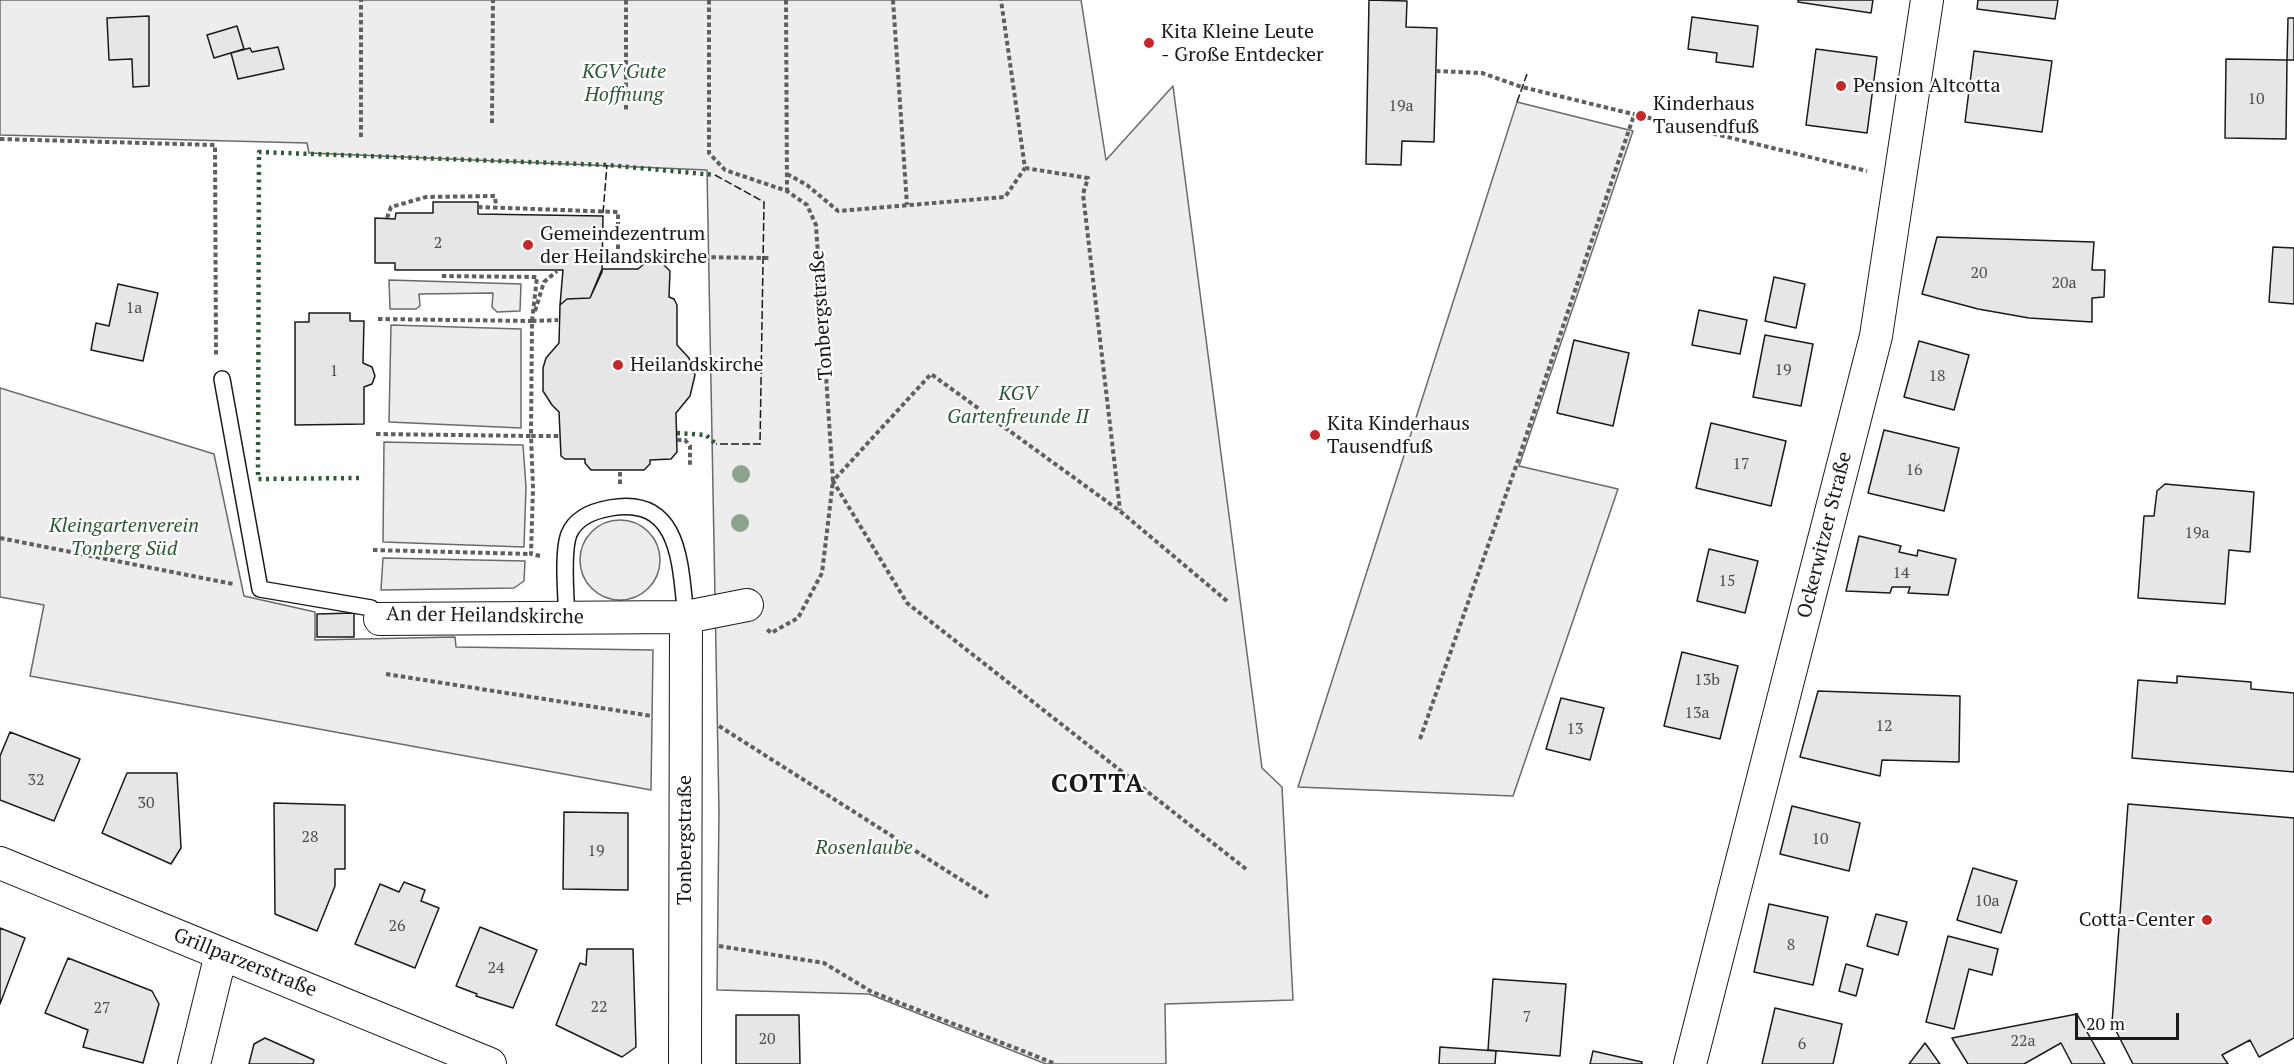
<!DOCTYPE html>
<meta charset="utf-8">
<style>
body{margin:0}
#map{position:relative;width:2294px;height:1064px;overflow:hidden;background:#fff;font-family:"PT Serif",serif}
canvas{display:block}
.scale{position:absolute;left:2075px;top:1013px;width:104px;height:27px;box-sizing:border-box;border:3px solid #1a1a1a;border-top:0;padding-left:8px;font-size:18px;line-height:21px;white-space:nowrap;color:#1a1a1a;-webkit-text-stroke:4px #fff;paint-order:stroke}
</style>
<div id="map">
<canvas width="2294" height="1064"></canvas>
<div class="scale">20 m</div>
</div>
<script>
const g = document.querySelector('canvas').getContext('2d');
g.lineJoin = 'round';
function fillPath(path, color) { g.fillStyle = color; g.fill(path, 'evenodd'); }
function stroke(path, color, width, dash) { g.strokeStyle = color; g.lineWidth = width; g.lineCap = dash ? 'butt' : 'round'; g.setLineDash(dash || []); g.stroke(path); }
function drawText(font, color, halo, rows, align = 'center') {
  g.font = font + ' "PT Serif",serif'; g.lineWidth = 4.5; g.setLineDash([]); g.textBaseline = 'middle'; g.strokeStyle = halo; g.fillStyle = color; for (const [text, x, y, turn = 0] of rows) {
    g.save(); g.translate(x, y); g.rotate((+turn || 0) * Math.PI / 180); g.textAlign = isNaN(turn) ? turn : align; if (halo) g.strokeText(text, 0, 0); g.fillText(text, 0, 0); g.restore();
  }
}
const built = new Path2D(`
 M0,0H1081L1106,160L1173,86L1262,768L1282,787L1293,1000L1165,1004L1166,1064H1046L869,994L717,990L719,811L707,170L309,153L307,143L0,135Z
 M1517,102L1633,131L1519,466L1618,489L1513,796L1298,787Z
 M389,280L521,284L520,311L497,312L492,307L493,293L419,294L420,306L416,309H390Z
 M391,325L521,329V428L389,422Z
 M0,388L214,454L244,596L315,612V640L455,637L456,647L653,650L651,790L30,676L44,605L0,597Z
 M384,442L523,445L526,487L524,547L383,542Z
 M580 560a40 40 0 1 1 80 0a40 40 0 1 1-80 0Z
 M383,558L525,561L524,581L514,588L381,590Z`);
fillPath(built, '#ededed');
stroke(built, '#6a6a6a', 1.5);
const building = new Path2D(`
 M1369,0L1407,1L1406,27L1437,28L1434,142L1402,141L1401,165L1366,164Z
 M1798,0H1873L1871,13L1798,2Z
 M1978,0H2058L2055,19L1977,9Z
 M149,16V86L133,87L132,59L109,60L107,18Z
 M1692,17L1758,26L1753,67L1716,62L1717,53L1688,49Z
 M2288,18H2294V60H2287Z
 M237,26L244,49L214,58L207,35Z
 M278,47L284,69L238,79L231,53L250,48L252,52Z
 M1816,49L1877,57L1867,133L1806,125Z
 M1974,51L2052,61L2042,132L1965,122Z
 M2226,59L2287,60L2286,139L2225,138Z
 M433,202H478V214L603,216L602,272L590,298L567,299L560,305L563,270H395V263H375V218L395,219L396,213H433Z
 M1937,237L2094,242L2092,270H2105L2104,297L2092,298V322L2029,318L1978,309L1922,294Z
 M2273,247L2294,248V304L2269,302Z
 M645,263H662L670,271L669,297L674,299L677,305V345L689,358L695,375L690,396L676,413L677,452L671,459L650,460V464L644,470H591L585,463V459H565L561,456L559,412L552,405L543,391V368L546,358L559,343L560,305L567,299L590,298L602,269H638Z
 M1774,277L1805,284L1796,328L1765,321Z
 M118,284L158,293L143,361L91,350L96,323L109,326Z
 M1699,310L1747,320L1740,354L1692,345Z
 M309,313H350V321H364L363,363L372,367L375,376L372,384L364,387V424L295,425V322H309Z
 M1765,335L1813,344L1801,406L1753,397Z
 M1574,340L1629,353L1613,426L1557,413Z
 M1919,341L1969,355L1954,410L1904,397Z
 M1711,423L1786,441L1771,506L1696,488Z
 M1884,430L1959,448L1944,511L1868,493Z
 M2165,484L2254,492L2250,552L2229,550L2225,604L2138,598L2144,516H2154L2157,491Z
 M1859,536L1901,546L1899,552L1917,556L1918,550L1956,559L1948,595L1908,593L1910,587H1892L1890,593L1846,591Z
 M1709,549L1758,561L1745,613L1697,601Z
 M354,613V637H317V614Z
 M1682,652L1738,666L1720,739L1664,726Z
 M2177,676L2251,682V689L2294,693V772L2132,758L2138,680L2177,683Z
 M1818,691L1960,696L1959,762L1882,760L1880,776L1800,757Z
 M1561,698L1604,708L1590,760L1546,749Z
 M10,732L80,759L54,821L0,800V756Z
 M127,773H177L181,848L171,864L102,833Z
 M274,803L345,805V869H335V886L317,931L275,914Z
 M2128,804L2294,818V1038L2259,1057L2250,1040L2222,1055L2228,1064H2133L2112,1023Z
 M1792,806L1860,823L1849,871L1780,854Z
 M564,812L628,813V890L563,889Z
 M1973,868L2017,881L2001,933L1957,920Z
 M404,882L425,890L421,901L439,908L415,968L355,944L380,884L399,892Z
 M1769,904L1828,917L1813,985L1754,972Z
 M1876,914L1907,922L1898,955L1867,946Z
 M480,927L537,950L513,1008L476,996L477,994L456,986Z
 M0,928L25,938L0,1004Z
 M1948,936L1998,949L1992,975L1969,969L1954,1029L1926,1022Z
 M587,949H633L636,1047L622,1057L556,1025L580,963L586,965Z
 M68,958L152,991L159,1004L143,1063L83,1047L88,1030L45,1013Z
 M1846,964L1863,969L1856,996L1839,991Z
 M1493,979L1566,984L1560,1056L1488,1050Z
 M1775,1008L1842,1024L1833,1064H1762Z
 M2077,1014L2105,1064H2072L2061,1043L2024,1064H1968L1952,1038Z
 M736,1015H799L800,1064H736Z
 M265,1038L314,1060L313,1064H249L254,1044Z
 M1925,1043L1940,1064H1909Z
 M1440,1047L1496,1051L1495,1064H1439Z
 M1593,1051L1642,1062V1064H1590Z`);
fillPath(building, '#e6e6e6');
stroke(building, '#1a1a1a', 1.5);
const service = new Path2D(`
 M222,379L260,589L371,608L380,619
 M567,617C566,597 562,552 569,534C576,517 593,511 610,508C682,495 680,567 686,617`);
const minor = new Path2D(`
 M380,619L686,617L747,605
 M0,863L490,1064
 M194,1064L221,954
 M685,1064L686,617
 M1690,1064L1876,336L1927,0`);
stroke(service, '#1a1a1a', 18);
stroke(minor, '#1a1a1a', 34);
stroke(new Path2D(`
 M626,0V110
 M709,0V153L725,170L787,191L807,205L816,225L833,481L822,573L798,618L771,633L767,629
 M786,0L787,191
 M893,0L907,205
 M1436,71L1482,73L1522,87L1867,171
 M492,123L493,0
 M361,137V0
 M0,139L215,145L216,355
 M1025,168L1088,178L1083,194L1120,510
 M787,174L807,185L838,211L1005,197L1025,168L1001,0
 M478,207L618,212V256L770,258
 M387,218L391,207L426,197L495,196L496,207
 M602,257L618,256
 M535,311L544,282L557,271
 M378,319L532,321
 M532,321L558,320
 M376,434L531,436L532,321L537,277L439,276
 M677,440H685L690,446V465
 M620,484V469
 M0,538L233,584
 M373,550L531,554
 M540,556L531,554L533,488L531,436H559
 M1227,601L1120,511L931,374L833,481L907,603L1246,869
 M386,674L652,716
 M719,726L988,897
 M1420,739L1515,469L1634,115
 M719,946L824,963L872,992L1056,1064`), '#5f5f5f', 4, [4.5, 3]);
stroke(service, '#fff', 15);
stroke(minor, '#fff', 32);
stroke(new Path2D(`
 M677,433L706,435L716,444
 M359,478L258,479L259,152L607,165L715,175`), '#2b5a34', 4.5, [3, 4.5]);
stroke(new Path2D(`
 M1517,102L1527,74
 M715,175L764,202L760,444H716
 M603,213L607,165`), '#1a1a1a', 1.5, [8, 3]);
g.fillStyle = '#8aa48f';
for (const [x, y] of [
 [741,474],
 [740,523]
]) { g.beginPath(); g.arc(x, y, 9, 0, 2 * Math.PI); g.fill(); }
for (const [x, y, r, color] of [
 [1149,43,6,"#c62828"],
 [1841,86,6,"#c62828"],
 [1641,116,6,"#c62828"],
 [528,245,6,"#c62828"],
 [618,365,6,"#c62828"],
 [1315,435,6,"#c62828"],
 [2207,920,6,"#c62828"]
]) { const dot = new Path2D(); dot.arc(x, y, r, 0, 2 * Math.PI); g.fillStyle = color; g.fill(dot); stroke(dot, '#fff', 2); }
drawText('16px', '#4d4d4d', null, [
 ["10",2256,99],
 ["19a",1401,106],
 ["2",438,243],
 ["20",1979,273],
 ["20a",2064,283],
 ["1a",134,308],
 ["19",1783,370],
 ["1",334,371],
 ["18",1937,376],
 ["17",1741,464],
 ["16",1914,470],
 ["19a",2197,533],
 ["14",1901,573],
 ["15",1727,581],
 ["13b",1707,680],
 ["13a",1697,713],
 ["12",1884,726],
 ["13",1575,729],
 ["32",36,780],
 ["30",146,803],
 ["28",310,837],
 ["10",1820,839],
 ["19",596,851],
 ["10a",1987,901],
 ["26",397,926],
 ["8",1791,945],
 ["24",496,968],
 ["22",599,1007],
 ["27",102,1008],
 ["7",1527,1017],
 ["20",767,1039],
 ["22a",2023,1041],
 ["6",1802,1044]
]);
drawText('20px', '#1a1a1a', '#fff', [
 ["Kita Kleine Leute",1161,32],
 ["- Große Entdecker",1161,55],
 ["Pension Altcotta",1853,86],
 ["Kinderhaus",1653,104],
 ["Tausendfuß",1653,127],
 ["Gemeindezentrum",540,234],
 ["der Heilandskirche",540,257],
 ["Heilandskirche",630,365],
 ["Kita Kinderhaus",1327,424],
 ["Tausendfuß",1327,447],
 ["Cotta-Center",2195,920,"right"]
], 'left');
drawText('italic 20px', '#2b5a34', '#fff', [
 ["KGV Gute",624,72],
 ["Hoffnung",624,95],
 ["KGV",1018,394],
 ["Gartenfreunde II",1018,417],
 ["Kleingartenverein",124,526],
 ["Tonberg Süd",124,549],
 ["Rosenlaube",864,848]
]);
drawText('20px', '#1a1a1a', '#fff', [
 ["Tonbergstraße",822,315,-94],
 ["Ockerwitzer Straße",1825,535,-76],
 ["An der Heilandskirche",485,616,1],
 ["Tonbergstraße",685,840,-90],
 ["Grillparzerstraße",245,963,22]
]);
g.letterSpacing = '1.5px';
drawText('bold 26px', '#1a1a1a', '#fff', [
 ["COTTA",1098,785]
]);
g.letterSpacing = '0px';
</script>
